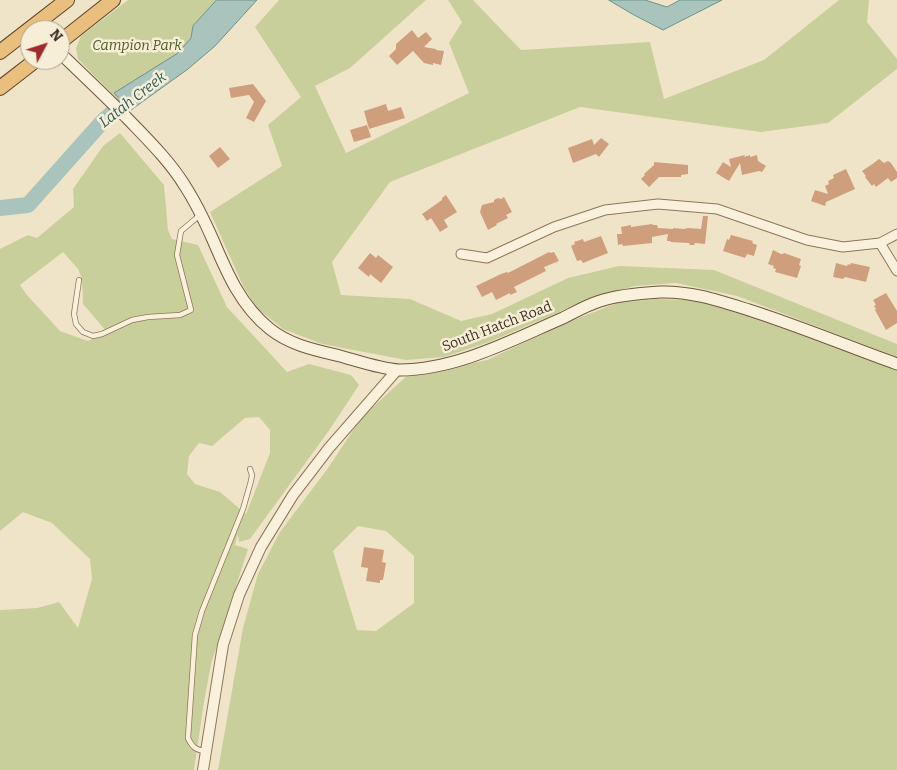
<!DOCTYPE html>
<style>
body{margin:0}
#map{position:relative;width:897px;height:770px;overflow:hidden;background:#f0e4c8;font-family:Bitter,serif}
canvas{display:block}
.north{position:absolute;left:20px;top:20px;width:50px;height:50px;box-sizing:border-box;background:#f7eed8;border:1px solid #ada18e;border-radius:50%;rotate:50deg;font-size:14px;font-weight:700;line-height:20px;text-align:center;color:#3d2e20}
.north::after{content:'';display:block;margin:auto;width:18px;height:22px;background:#9e2a2b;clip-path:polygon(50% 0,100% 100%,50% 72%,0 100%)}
</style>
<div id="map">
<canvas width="897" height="770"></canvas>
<div class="north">N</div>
</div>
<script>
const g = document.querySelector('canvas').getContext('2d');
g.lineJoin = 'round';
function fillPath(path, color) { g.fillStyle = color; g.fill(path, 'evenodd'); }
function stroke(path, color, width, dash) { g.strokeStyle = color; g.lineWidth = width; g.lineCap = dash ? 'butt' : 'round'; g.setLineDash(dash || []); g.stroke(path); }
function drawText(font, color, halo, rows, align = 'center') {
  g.font = font + ' Bitter,serif'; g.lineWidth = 5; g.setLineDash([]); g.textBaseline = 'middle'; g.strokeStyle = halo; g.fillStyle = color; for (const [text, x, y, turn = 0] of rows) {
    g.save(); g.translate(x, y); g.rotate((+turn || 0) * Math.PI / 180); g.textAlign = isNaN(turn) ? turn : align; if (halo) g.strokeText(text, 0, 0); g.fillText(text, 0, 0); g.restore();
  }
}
fillPath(new Path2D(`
 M128,0H238L187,60L126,108L78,59L76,48L81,36Z
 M279,0H426L350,68L315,86L346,153L469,93L449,43L462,22L448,0H473L521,50L650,42L664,99L764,60L839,0H869L867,22L897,59V69L828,123L761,132L580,107L390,182L332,262L341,295L410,299L461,321L492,314L568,278L619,266L714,270L897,344V357L737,296L676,283L635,286L597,296L489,342L444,357L406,360L322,344L283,329L257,308L243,286L210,212L282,166L268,125L301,97L255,27Z
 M120,133L164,185L168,230L172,239L198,245L227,307L287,372L309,364L351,375L359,385L328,432L250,539L239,542L238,534L235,545L248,549L211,664L204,702L194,770H0V610L37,608L59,602L78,628L92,579L90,559L52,523L23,512L0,531V249L28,235L37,238L74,207L73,189L103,146ZM63,252L78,269L82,279L83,304L107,332L88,341L60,331L27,295L20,285ZM259,417L270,430V453L246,514L220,492L195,484L187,474L189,456L199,443L212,446L245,418Z
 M655,299L693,300L747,313L897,369V770H218L243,628L258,574L280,532L328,468L362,417L409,374L451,368L487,360L538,336L576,319L617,303ZM358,526L386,531L414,556V603L376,631L357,630L333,551Z`), '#c9cf9b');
const water = new Path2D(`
 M217,0H257L215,46L188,69L131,110L114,93L178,53L191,38L193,26Z
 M609,0H645L667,7L680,0H722L663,30L634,15Z`);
fillPath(water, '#a9c4bc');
stroke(water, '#6f938a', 1);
stroke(new Path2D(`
 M0,208L28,205L103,121L127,100L142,90`), '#a9c4bc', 16);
fillPath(new Path2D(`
 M412,30L418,38L426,32L432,39L424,47L436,49V50L444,51L441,65L433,63V65L424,63L413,51L397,65L389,56L396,49V44Z
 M253,84L266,101L254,122L246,118L254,102L249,95L231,98L229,88Z
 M386,104L388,111L401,107L405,118L369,129L364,111Z
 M367,125L371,137L354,142L350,130Z
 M601,138L609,144L599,157L596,154L573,163L568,148L592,139L594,145Z
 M220,147L230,159L218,168L209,156Z
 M745,155L744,157L750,155V157L757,155L758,161L766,166L762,172L759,171L742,175L740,163L729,181L716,173L723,162L731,167L729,159Z
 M879,159L884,163L888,161L891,163L897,172V178L891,182L888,178L876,187L874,184L872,186L865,177L866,176L862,171L874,163L875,162Z
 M654,162L688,165V174L681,175V177H659L649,187L641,179L645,175L644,174L654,165Z
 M846,169L855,189L826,202L825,206L811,201L815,190L828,194L825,186L829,184L828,181L834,178L833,175Z
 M446,195L457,212L444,220L448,227L440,232L431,218L427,221L422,214L442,200V198Z
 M504,197L512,212L506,215L508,218L496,224L497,225L488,230L480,212L482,205L494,202V200L498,198L501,199Z
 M703,216H708L705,244L695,243L694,245H690L689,243L670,242L671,241H667L668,234L652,237V243L623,246L622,244L618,245L617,234H622L621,227L631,225V227L652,224L653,225H657L658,228L673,229V228L684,229L688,228L701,229Z
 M731,235L753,241L752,243L757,245L754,256L747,254L745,258L723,251L727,239L729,240Z
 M601,236L608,253L583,263L581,260L577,261L571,246L575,244L574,242L583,239L584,242Z
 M773,250L781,254H783L784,253L801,259L799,265L801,266L797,278L775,272L776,269L773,268L774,266L768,264Z
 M549,252L550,253L554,252L559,261L544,267L546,271L514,287L517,292L510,295V293L496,300L492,292L482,297L476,286L501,274L507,272L508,273Z
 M370,253L376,258L378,255L393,267L381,283L370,274L369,277L358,268Z
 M836,263L847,266L848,264L850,265L851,263L870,267L866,282L845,277L843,279L833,277Z
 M886,293L897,311V323L886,330L875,310L876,309L874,306L876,305L873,300Z
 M364,547L384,550L382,562L386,563L383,580H380V583L366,581L368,568L361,567Z`), '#cf9f7d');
const service = new Path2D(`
 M79,280L74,314L76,324L83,332L93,336L102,334L132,320L148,317L180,315L191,310L177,255L181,231L200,215
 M205,751C196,750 192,747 188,738L195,635L202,611L243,509L251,481L252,475L250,469`);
const minor = new Path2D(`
 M880,243L897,271
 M461,254L487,258L554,227L605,210L658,204L717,209L807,240L843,247L880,243L897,234`);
const tertiary = new Path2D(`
 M203,770L223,645L239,595L261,547L293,495L329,448L397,370`);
const secondary = new Path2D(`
 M60,53C82,74 104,95 126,117C147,139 169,160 185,186C196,203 205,222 213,240C227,273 241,306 270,329C290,345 315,350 340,356C358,361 381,369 399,370C456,370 512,340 563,318C575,312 587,305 600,301C615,296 644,293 660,292C691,291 720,301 749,310C799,326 847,346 897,364`);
const trunk = new Path2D(`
 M60,42L113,0
 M0,52L67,0
 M0,88L36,60`);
stroke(service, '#8d765c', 6);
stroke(minor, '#8d765c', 11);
stroke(tertiary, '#8d765c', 12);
stroke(secondary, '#6f573f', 13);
stroke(trunk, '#5b4430', 16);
stroke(service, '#faf1dc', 4.5);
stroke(minor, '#faf1dc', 9);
stroke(tertiary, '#faf1dc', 10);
stroke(secondary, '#faf1dc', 11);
stroke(trunk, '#eabe7c', 14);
drawText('italic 14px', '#4d5a26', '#f7eed8', [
 ["Campion Park",137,46]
]);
drawText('14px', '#3d2e20', '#f7eed8', [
 ["South Hatch Road",497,327,-21]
]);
drawText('italic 15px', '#2f5d5a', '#f7eed8', [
 ["Latah Creek",133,100,-38]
]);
</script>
